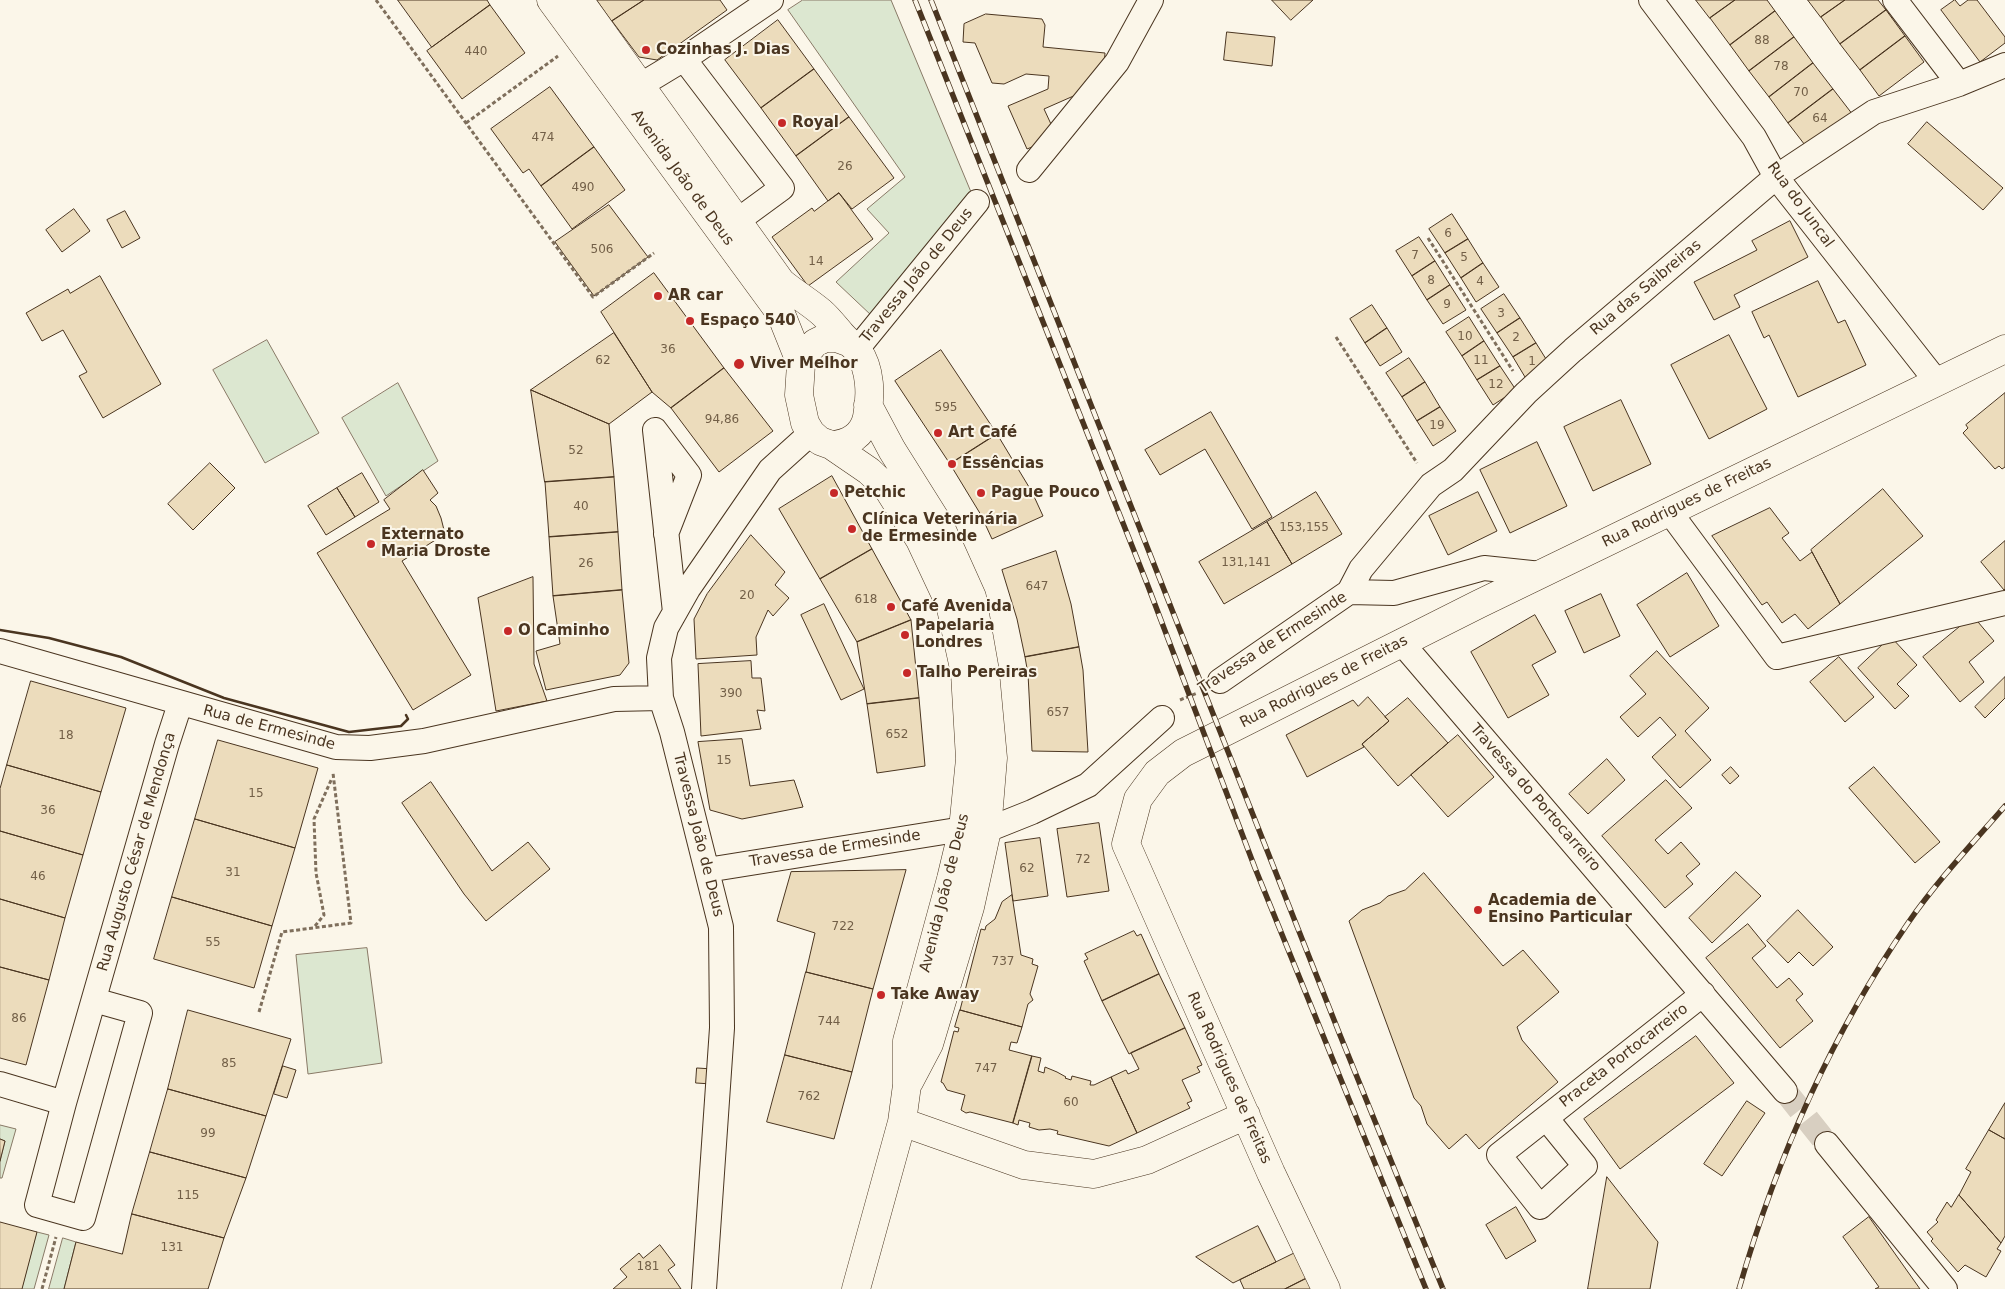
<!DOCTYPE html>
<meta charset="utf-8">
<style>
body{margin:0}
canvas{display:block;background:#fbf6e9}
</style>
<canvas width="2005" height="1289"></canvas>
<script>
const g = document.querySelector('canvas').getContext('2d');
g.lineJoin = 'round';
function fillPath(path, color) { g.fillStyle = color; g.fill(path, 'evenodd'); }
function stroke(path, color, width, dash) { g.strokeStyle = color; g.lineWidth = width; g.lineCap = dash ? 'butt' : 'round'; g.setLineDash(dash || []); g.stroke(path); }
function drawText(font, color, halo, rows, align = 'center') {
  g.font = font + ' "DejaVu Sans",sans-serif'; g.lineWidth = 4; g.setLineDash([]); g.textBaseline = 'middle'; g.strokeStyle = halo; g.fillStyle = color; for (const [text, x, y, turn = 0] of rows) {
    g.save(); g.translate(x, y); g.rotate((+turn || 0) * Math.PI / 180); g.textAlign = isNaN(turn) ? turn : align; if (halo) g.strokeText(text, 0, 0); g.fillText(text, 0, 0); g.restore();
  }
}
const green = new Path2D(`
 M803,0H891L971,192L872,316L836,282L889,233L867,209L905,177L788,10Z
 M267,340L319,433L265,463L213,370Z
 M398,383L438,461L386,496L342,418Z
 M367,948L382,1063L308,1074L296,955Z
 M0,1125L16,1129L2,1178H0V1161L5,1141L0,1139Z
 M37,1232L49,1235L34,1289H22Z
 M63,1238L76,1242L64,1289H49Z`);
fillPath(green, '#dce7d0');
stroke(green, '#887966', 1);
const building = new Path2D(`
 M398,0H487L490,5L432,47Z
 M597,0H644L612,21Z
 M644,0H720L727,10L657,60L639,57L612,21Z
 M1272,0H1313L1291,20Z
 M1696,0H1735L1710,18Z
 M1735,0H1767L1775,11L1730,45L1710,18Z
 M1808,0H1845L1821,17Z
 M1845,0H1878L1886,10L1840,44L1821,17Z
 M1955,0L1960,6L1968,0H1977L2005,37V43L1980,62L1941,10Z
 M490,5L525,53L462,99L427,51Z
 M1886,10L1905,36L1860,70L1840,44Z
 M1775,11L1794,37L1749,71L1730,45Z
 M986,14L1042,19L1045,25L1043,47L1105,53L1103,83L1044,109L1057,137L1027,149L1008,106L1048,89L1049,76L1026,74L1004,84L992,83L975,43L963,42L964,24Z
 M778,20L814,69L761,108L725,60Z
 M1227,32L1275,37L1272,66L1224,60Z
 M1905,36L1924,62L1879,96L1860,70Z
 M1794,37L1813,63L1769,97L1749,71Z
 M1813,63L1833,89L1788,123L1769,97Z
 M814,69L849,117L796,156L761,108Z
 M550,87L594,147L541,186L529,169L523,173L491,129Z
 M1833,89L1853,115L1808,149L1788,123Z
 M849,117L894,178L852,209L839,193L828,201L796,156Z
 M1927,122L2003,188L1983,210L1908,144Z
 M594,147L625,190L572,229L541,186Z
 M839,193L873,239L808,286L772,237L812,208L814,211Z
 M609,205L648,257L594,296L555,242Z
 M74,209L90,231L62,252L46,230Z
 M125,211L140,238L122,248L107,220Z
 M1452,214L1468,239L1445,253L1429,229Z
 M1790,221L1808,257L1734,295L1740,307L1714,320L1694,282L1757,250L1752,241Z
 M1419,237L1435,261L1412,276L1396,251Z
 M1468,239L1483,263L1461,278L1445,253Z
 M1435,261L1450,285L1427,300L1412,276Z
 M1483,263L1499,287L1476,302L1461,278Z
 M654,273L724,368L671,408L652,392L601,312Z
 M100,276L161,384L103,418L79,376L87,372L63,330L42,341L26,313L68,289L70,293Z
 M1818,281L1838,323L1845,320L1866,365L1798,397L1769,335L1764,338L1752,312Z
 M1450,285L1466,310L1443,324L1427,300Z
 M1504,294L1520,318L1497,333L1481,309Z
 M1372,305L1387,328L1365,343L1350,319Z
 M1469,317L1484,341L1462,356L1446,332Z
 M1520,318L1536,343L1513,357L1497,333Z
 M1387,328L1402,352L1380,366L1365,343Z
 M614,333L652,392L609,424L531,390Z
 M1729,335L1767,409L1709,439L1671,365Z
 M1484,341L1500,366L1477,380L1462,356Z
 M1536,343L1551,367L1528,382L1513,357Z
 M941,350L997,434L950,464L895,381Z
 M1409,358L1425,382L1402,397L1386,373Z
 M1500,366L1516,390L1493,405L1477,380Z
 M724,368L773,431L719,472L671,408Z
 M1425,382L1440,407L1417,421L1402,397Z
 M531,390L609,424L614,477L545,482Z
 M2005,393V467L2002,469L1999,466L1995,469L1963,433L1968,428L1966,425Z
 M1621,400L1651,464L1593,491L1564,427Z
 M1440,407L1456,431L1433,446L1417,421Z
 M1211,412L1272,517L1252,529L1205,449L1160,475L1145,450Z
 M997,434L1032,492L1043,516L992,539L981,515L950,464Z
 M1537,442L1567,506L1510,533L1480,470Z
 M210,463L235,488L193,530L168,504Z
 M423,470L438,493L430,500L436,506L441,518L445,534L402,561L471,675L413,710L317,553L390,509L384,500Z
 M362,473L379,502L355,517L337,488Z
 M832,476L872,549L820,579L779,509Z
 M614,477L618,532L549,537L545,482Z
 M337,488L355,517L326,535L308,506Z
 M1883,489L1923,536L1840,604L1811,550Z
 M1316,492L1342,534L1292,564L1267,522Z
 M1478,492L1497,531L1448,555L1429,516Z
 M1770,508L1789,533L1782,538L1800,561L1812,552L1840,604L1808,629L1795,614L1782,623L1767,602L1762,605L1712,536Z
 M1267,522L1292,564L1224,604L1199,562Z
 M618,532L622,590L553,596L549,537Z
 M751,535L785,572L775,585L789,598L773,616L768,610L756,637L757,655L696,659L694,619L707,594Z
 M2005,541V589L2004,590L1981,562Z
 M872,549L911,620L857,642L820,579Z
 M1056,551L1071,604L1079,647L1025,657L1017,619L1002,570Z
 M1687,573L1719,626L1670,657L1637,605Z
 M533,577L534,664L547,701L496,711L478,598Z
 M622,590L629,663L620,675L546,690L536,651L560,644L553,596Z
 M1601,594L1620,636L1584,653L1565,611Z
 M824,604L864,689L841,700L801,615Z
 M1535,615L1556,652L1532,665L1549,695L1508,718L1471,652Z
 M1973,616L1994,641L1969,662L1984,682L1960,702L1923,657Z
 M911,620L919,698L867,704L857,642Z
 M1891,637L1917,665L1897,684L1909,696L1895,709L1858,668Z
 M1079,647L1083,670L1088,752L1032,751L1028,674L1025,657Z
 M1657,651L1709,708L1685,731L1711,760L1680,788L1652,757L1676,735L1660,717L1638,737L1620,717L1646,694L1630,676Z
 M1839,657L1874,697L1845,722L1810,682Z
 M751,661L752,678H761L765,711L757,710L761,729L701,736L698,664Z
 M2005,677V698L1985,718L1975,707Z
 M31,681L126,708L101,792L7,765Z
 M1368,697L1389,721L1362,744L1364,747L1307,777L1286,735L1353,700L1358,706Z
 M919,698L925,766L877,773L867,704Z
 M1408,698L1448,743L1398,786L1362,744L1389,721L1385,717Z
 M1458,735L1494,777L1448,817L1411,775Z
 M742,739L750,786L794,780L803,807L742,819L710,810L698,742Z
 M218,740L318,768L295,848L195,819Z
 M1607,759L1625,780L1588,814L1569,794Z
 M7,765L101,792L83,855L0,831V789Z
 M1731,767L1739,776L1730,784L1722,775Z
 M1874,767L1940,842L1915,863L1849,788Z
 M1666,780L1692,808L1655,840L1668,854L1681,842L1700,864L1686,876L1693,884L1665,908L1602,836Z
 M431,782L492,871L528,842L550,869L486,921L464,894L402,803Z
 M195,819L295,848L272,926L172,897Z
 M1099,823L1109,891L1067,897L1057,829Z
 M0,831L83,855L65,918L0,899Z
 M1040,838L1048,896L1013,901L1005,843Z
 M906,870L873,989L806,972L815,933L777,921L791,872Z
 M1736,872L1761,896L1712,943L1689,918Z
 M1424,873L1503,966L1523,950L1559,992L1517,1027L1522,1040L1558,1082L1479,1149L1466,1134L1449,1149L1427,1124L1421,1106L1414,1098L1349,921L1362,910L1380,903L1388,896L1405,890Z
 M1012,895L1021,955L1033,959L1032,964L1038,966L1030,994L1033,1000L1028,1004L1022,1027L960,1010L981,929L985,930L986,926L995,919L1002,902Z
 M172,897L272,926L254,988L154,959Z
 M0,899L65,918L49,980L0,967Z
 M1798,910L1833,947L1813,966L1799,952L1788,963L1767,941Z
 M1748,924L1766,946L1752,958L1777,988L1789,978L1803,994L1796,1000L1813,1021L1780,1048L1706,958Z
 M1134,931L1137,936L1141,934L1159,974L1102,1001L1084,961L1088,959L1085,954Z
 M0,967L49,980L26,1065L0,1058Z
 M806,972L873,989L852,1072L785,1055Z
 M1159,974L1185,1028L1129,1054L1102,1001Z
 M188,1010L291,1039L266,1116L168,1089Z
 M960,1010L1022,1027L1017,1043L1011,1042L1009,1050L1032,1056L1013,1123L970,1112L966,1113L961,1110L965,1095L947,1090L943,1083L941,1082L954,1031L958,1032L959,1028L955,1027Z
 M1185,1028L1202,1065L1197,1067L1200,1072L1182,1080L1192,1101L1187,1103L1190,1108L1137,1133L1111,1077L1126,1070L1128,1074L1139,1069L1131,1053Z
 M1696,1036L1734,1083L1620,1169L1584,1119Z
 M785,1055L852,1072L834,1139L767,1122Z
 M1032,1056L1041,1058L1038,1071L1044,1073L1045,1067L1057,1072L1066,1077L1065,1078L1071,1080L1072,1076L1091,1081L1090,1085H1094L1111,1077L1137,1133L1109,1146L1057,1134L1058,1131L1050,1129L1039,1130L1029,1127L1030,1123L1019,1120L1018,1125L1013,1123Z
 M283,1066L296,1070L287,1098L274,1094Z
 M697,1068L713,1069L712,1084L696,1083Z
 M168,1089L266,1116L246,1178L150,1152Z
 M1747,1101L1765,1113L1722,1176L1704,1164Z
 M2005,1103V1139L1989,1130Z
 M1989,1130L2005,1139V1236L2001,1243L1959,1195L1971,1172L1966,1169Z
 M0,1139L5,1141L0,1161Z
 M150,1152L246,1178L224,1238L132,1214Z
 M1607,1177L1658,1242L1650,1289H1588Z
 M1959,1195L2001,1243L1997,1249L2001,1251L1986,1277L1965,1265L1958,1272L1931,1241L1933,1239L1927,1232L1938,1222L1936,1220L1947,1202L1951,1207Z
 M1516,1207L1536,1241L1506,1259L1486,1225Z
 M132,1214L224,1238L208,1289H64L76,1242L122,1254Z
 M1869,1217L1920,1289H1875L1879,1287L1843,1237Z
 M0,1222L37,1232L22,1289H0Z
 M1258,1226L1276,1262L1233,1283L1196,1257Z
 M660,1245L675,1265L668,1270L681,1289H613L627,1277L620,1269L639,1253L643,1258Z
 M1299,1251L1311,1276L1285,1289H1244L1240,1280Z
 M1311,1276L1317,1289H1285Z`);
fillPath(building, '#ecdcbc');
stroke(building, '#4a3520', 1);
stroke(new Path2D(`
 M1785,1091L1827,1144`), '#d8cfc1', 24, [24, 12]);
const street = new Path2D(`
 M1651,0L1754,137L1776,177L1937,382
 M1895,0L1959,84
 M684,59L771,0
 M641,85L684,59L782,188L737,221
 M1029,170L1117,62L1151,0
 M857,349L977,202
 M1669,511L1777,657L2005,603
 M666,534L689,475L655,430L675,612
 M1349,592L1361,569L1431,485L1453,470L1526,393L1573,350L1776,177L1874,112L1959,84L2005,65
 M1401,642L1785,1091
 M0,651L336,747L370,748L424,741L614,699L661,698
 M1220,681L1349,592L1394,593L1484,568L1541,574
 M987,830L1032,812L1088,785L1162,718
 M707,870L963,829
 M94,1000L140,1013L83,1218L37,1205L64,1103L167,744L180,704
 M0,1084L64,1103
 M1546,1118L1585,1166L1540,1207L1499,1155L1703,994
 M1827,1144L1945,1289
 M704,1289L722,1028L721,927L672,732L661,698L659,658L666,628L688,589L770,470L811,433`);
const secondary = new Path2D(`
 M551,0L781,314L801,364
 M579,0L781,282C794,293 808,301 821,312C828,318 835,327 841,334C846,340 853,345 858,351C871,369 871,396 867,417C863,436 848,444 831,445
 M848,342L837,338H825L815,343L807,352L801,364L799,395L805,423L811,433L820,441L831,445L869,471L888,489L920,540L950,604L965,673L970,759L963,829L951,879L907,1041V1085L902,1122L856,1289
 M868,405L892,450L941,528L972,597L985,671L993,758L987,830L970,907L929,1044L909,1082
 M902,1122L1024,1165L1094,1174L1147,1160L1246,1115
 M1326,1289L1271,1173L1126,844L1138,799L1157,773L1183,753L1479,604L2005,349`);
stroke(street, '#4a3520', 26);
stroke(secondary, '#4a3520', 29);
stroke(new Path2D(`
 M376,0L593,297L654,253
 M466,123L558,56
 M1428,238L1513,371
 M1336,337L1417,463
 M1180,700L1197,693
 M315,926L324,915L316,873L314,819L332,778
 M259,1012L282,932L351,923L333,773
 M42,1289L56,1237`), '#7f6f5c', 3, [4, 2.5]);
stroke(street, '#fbf6e9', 24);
stroke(secondary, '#fbf6e9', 28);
const rail = new Path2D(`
 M915,0L1148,586L1255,868L1426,1289
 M931,0L1340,1035L1443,1289
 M1739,1289C1776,1160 1832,1034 1908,923C1937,881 1972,844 2005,806`);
stroke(rail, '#4a3520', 5.5);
stroke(rail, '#fbf6e9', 4, [11]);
stroke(new Path2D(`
 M0,630L49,638L121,657L224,698L349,732L401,726L408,719L406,715`), '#4a3520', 2.5);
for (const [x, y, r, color] of [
 [646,50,5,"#c62828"],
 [782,123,5,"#c62828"],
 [658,296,5,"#c62828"],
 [690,321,5,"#c62828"],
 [739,364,6,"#c62828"],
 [938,433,5,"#c62828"],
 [952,464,5,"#c62828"],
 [834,493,5,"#c62828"],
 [981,493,5,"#c62828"],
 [852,529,5,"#c62828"],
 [371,544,5,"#c62828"],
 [891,607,5,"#c62828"],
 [508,631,5,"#c62828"],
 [905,635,5,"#c62828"],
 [907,673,5,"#c62828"],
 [1478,910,5,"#c62828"],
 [881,995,5,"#c62828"]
]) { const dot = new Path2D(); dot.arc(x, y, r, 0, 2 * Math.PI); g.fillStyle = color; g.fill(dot); stroke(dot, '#fbf6e9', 2); }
drawText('12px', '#725f47', null, [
 ["88",1762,41],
 ["440",476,52],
 ["78",1781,67],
 ["70",1801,93],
 ["64",1820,119],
 ["474",543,138],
 ["26",845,167],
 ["490",583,188],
 ["6",1448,234],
 ["506",602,250],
 ["7",1415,256],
 ["5",1464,258],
 ["14",816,262],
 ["8",1431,281],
 ["4",1480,282],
 ["9",1447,305],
 ["3",1501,314],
 ["10",1465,337],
 ["2",1516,338],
 ["36",668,350],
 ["62",603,361],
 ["11",1481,361],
 ["1",1532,362],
 ["12",1496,385],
 ["595",946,408],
 ["94,86",722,420],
 ["19",1437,426],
 ["52",576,451],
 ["40",581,507],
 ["153,155",1304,528],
 ["131,141",1246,563],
 ["26",586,564],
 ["647",1037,587],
 ["20",747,596],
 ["618",866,600],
 ["390",731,694],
 ["657",1058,713],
 ["652",897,735],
 ["18",66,736],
 ["15",724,761],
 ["15",256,794],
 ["36",48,811],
 ["72",1083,860],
 ["62",1027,869],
 ["31",233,873],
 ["46",38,877],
 ["722",843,927],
 ["55",213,943],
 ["737",1003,962],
 ["86",19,1019],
 ["744",829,1022],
 ["85",229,1064],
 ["747",986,1069],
 ["762",809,1097],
 ["60",1071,1103],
 ["99",208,1134],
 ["115",188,1196],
 ["131",172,1248],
 ["181",648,1267]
]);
drawText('bold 15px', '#4a3520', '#fbf6e9', [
 ["Cozinhas J. Dias",656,50],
 ["Royal",792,123],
 ["AR car",668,296],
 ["Espaço 540",700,321],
 ["Viver Melhor",750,364],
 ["Art Café",948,433],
 ["Essências",962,464],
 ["Petchic",844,493],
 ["Pague Pouco",991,493],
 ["Clínica Veterinária",862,520],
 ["de Ermesinde",862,537],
 ["Externato",381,535],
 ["Maria Droste",381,552],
 ["Café Avenida",901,607],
 ["Papelaria",915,626],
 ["Londres",915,643],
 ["O Caminho",518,631],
 ["Talho Pereiras",917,673],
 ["Academia de",1488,901],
 ["Ensino Particular",1488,918],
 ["Take Away",891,995]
], 'left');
drawText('15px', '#4a3520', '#fbf6e9', [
 ["Avenida João de Deus",682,178,54],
 ["Rua do Juncal",1800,205,54],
 ["Travessa João de Deus",917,276,-51],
 ["Rua das Saibreiras",1646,288,-40],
 ["Rua Rodrigues de Freitas",1687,503,-26],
 ["Travessa de Ermesinde",1273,643,-33],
 ["Rua Rodrigues de Freitas",1324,682,-27],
 ["Rua de Ermesinde",269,728,15],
 ["Travessa do Portocarreiro",1535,798,49],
 ["Travessa João de Deus",698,835,76],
 ["Travessa de Ermesinde",835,849,-9],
 ["Rua Augusto César de Mendonça",137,852,-74],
 ["Avenida João de Deus",945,893,-76],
 ["Praceta Portocarreiro",1624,1056,-38],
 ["Rua Rodrigues de Freitas",1229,1078,66]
]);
</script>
